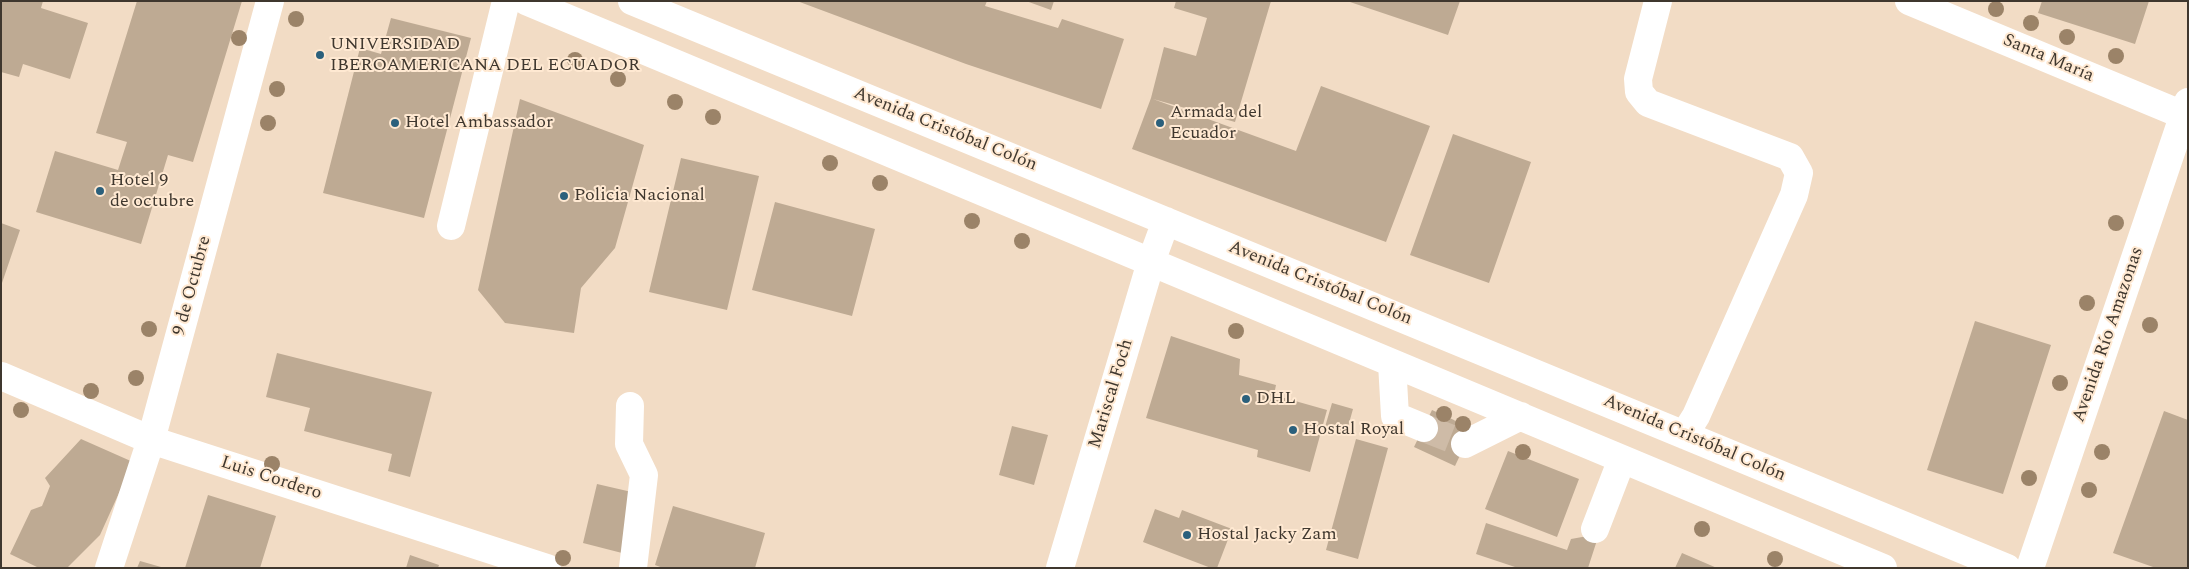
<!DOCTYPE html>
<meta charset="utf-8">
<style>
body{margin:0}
#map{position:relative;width:2189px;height:569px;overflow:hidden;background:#f2dcc5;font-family:Spectral,serif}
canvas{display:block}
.frame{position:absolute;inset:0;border:2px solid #3f372e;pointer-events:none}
</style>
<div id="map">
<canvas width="2189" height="569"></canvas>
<div class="frame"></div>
</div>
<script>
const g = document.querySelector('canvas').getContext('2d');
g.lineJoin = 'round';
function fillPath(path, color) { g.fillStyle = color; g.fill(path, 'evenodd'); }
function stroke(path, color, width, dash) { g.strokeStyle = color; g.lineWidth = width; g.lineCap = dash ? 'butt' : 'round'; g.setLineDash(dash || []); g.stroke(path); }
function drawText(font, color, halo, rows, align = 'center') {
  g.font = font + ' Spectral,serif'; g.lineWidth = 4; g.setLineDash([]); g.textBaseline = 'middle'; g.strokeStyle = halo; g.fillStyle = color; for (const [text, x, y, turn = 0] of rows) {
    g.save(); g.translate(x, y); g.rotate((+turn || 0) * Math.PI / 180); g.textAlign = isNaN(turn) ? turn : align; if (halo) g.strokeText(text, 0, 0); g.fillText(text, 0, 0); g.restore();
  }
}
fillPath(new Path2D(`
 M1,1H43L41,8L88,23L70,79L23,64L19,77L1,72Z
 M137,1H242L193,162L168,155L141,244L36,212L55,151L118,170L127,142L96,133Z
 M797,1H987L985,6L1058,28L1062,19L1124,39L1101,109L966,64Z
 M1026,1H1054L1051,10Z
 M1176,1H1271L1235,122L1153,99L1296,151L1321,86L1430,126L1386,242L1132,149L1151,98L1164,47L1196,56L1207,18L1174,8Z
 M1347,1H1460L1448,35Z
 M2042,1H2149L2135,44L2038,13Z
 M391,18L471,38L424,218L323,193L360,48L381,54Z
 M520,99L644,145L615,248L581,288L574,333L505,323L478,290Z
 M1453,134L1531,162L1489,283L1410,255Z
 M681,158L759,176L727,310L649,292Z
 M775,202L875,229L852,316L752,290Z
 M1,223L20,230L2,283H1Z
 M1975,321L2051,345L2003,494L1927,470Z
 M1171,336L1240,359L1239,375L1276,385L1274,395L1327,410L1310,472L1257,457L1258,450L1146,418Z
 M277,353L432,392L410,477L388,471L392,454L304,431L310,408L266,397Z
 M1332,403L1353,409L1346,434L1325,427Z
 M1432,410L1454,420L1470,434L1455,466L1414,447Z
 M2164,411L2188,420V568H2156L2113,553Z
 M1012,426L1048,435L1034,485L999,475Z
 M81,439L133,462L100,535L67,568H39L10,554L31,510L42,506L50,486L45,478Z
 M1356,439L1388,448L1358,559L1326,550Z
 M1508,451L1579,479L1557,537L1485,509Z
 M597,484L636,493L622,553L583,543Z
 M208,495L276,516L260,568H185Z
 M673,506L765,533L755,568H663L655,565Z
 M1155,509L1179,518L1182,510L1232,529L1217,568H1211L1143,542Z
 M1486,523L1567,550L1571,539L1599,534L1588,568H1518L1476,554Z
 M1682,553L1717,568H1675Z
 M410,555L439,565L438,568H406Z
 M140,561L161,567V568H137Z`), '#beaa93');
stroke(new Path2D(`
 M1424,428L1465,444`), '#cebba7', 28, [28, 14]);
stroke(new Path2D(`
 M526,1L1883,568
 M632,1L2007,568
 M1658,1L1638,79L1639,92L1648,103L1790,157L1799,173L1794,195L1696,416L1684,435
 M1909,1L2188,117
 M451,226L506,1
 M1392,363L1395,416L1424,428
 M1,376L151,440L547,568
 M630,406L629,444L644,475L633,568
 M1465,444L1521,416
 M1595,529L1622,459
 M109,568L151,440L270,1
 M1060,568L1151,262L1166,221
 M2030,568L2188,102`), '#fff', 28);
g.fillStyle = '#9b8368';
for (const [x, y] of [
 [1996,9],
 [296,19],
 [2031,23],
 [2067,37],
 [239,38],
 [2116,56],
 [575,60],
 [618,79],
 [277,89],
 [675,102],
 [713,117],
 [268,123],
 [830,163],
 [880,183],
 [972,221],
 [2116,223],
 [1022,241],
 [2087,303],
 [2150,325],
 [149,329],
 [1236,331],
 [136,378],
 [2060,383],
 [91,391],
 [21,410],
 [1444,414],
 [1463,424],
 [1523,452],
 [2102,452],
 [272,464],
 [2029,478],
 [2089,490],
 [1702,529],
 [563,558],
 [1775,559]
]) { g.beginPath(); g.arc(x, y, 8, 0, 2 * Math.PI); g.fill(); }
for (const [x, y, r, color] of [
 [320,55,5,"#2b607c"],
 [395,123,5,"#2b607c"],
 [1160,123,5,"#2b607c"],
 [100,191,5,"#2b607c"],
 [564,196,5,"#2b607c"],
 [1246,399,5,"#2b607c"],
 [1293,430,5,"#2b607c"],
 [1187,535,5,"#2b607c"]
]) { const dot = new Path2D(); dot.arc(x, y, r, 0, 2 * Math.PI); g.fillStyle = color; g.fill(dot); stroke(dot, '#ffe9d2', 2); }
drawText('18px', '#3f372e', '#ffe9d2', [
 ["UNIVERSIDAD",330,45],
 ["IBEROAMERICANA DEL ECUADOR",330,66],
 ["Armada del",1170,113],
 ["Ecuador",1170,134],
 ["Hotel Ambassador",405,123],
 ["Hotel 9",110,181],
 ["de octubre",110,202],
 ["Policia Nacional",574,196],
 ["DHL",1256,399],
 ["Hostal Royal",1303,430],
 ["Hostal Jacky Zam",1197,535]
], 'left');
drawText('18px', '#3f372e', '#ffe9d2', [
 ["Santa María",2048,59,23],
 ["Avenida Cristóbal Colón",945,130,22],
 ["Avenida Cristóbal Colón",1320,284,22],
 ["9 de Octubre",193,286,-75],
 ["Avenida Río Amazonas",2109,335,-71],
 ["Mariscal Foch",1112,394,-73],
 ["Avenida Cristóbal Colón",1694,439,23],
 ["Luis Cordero",271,479,18]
]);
</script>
